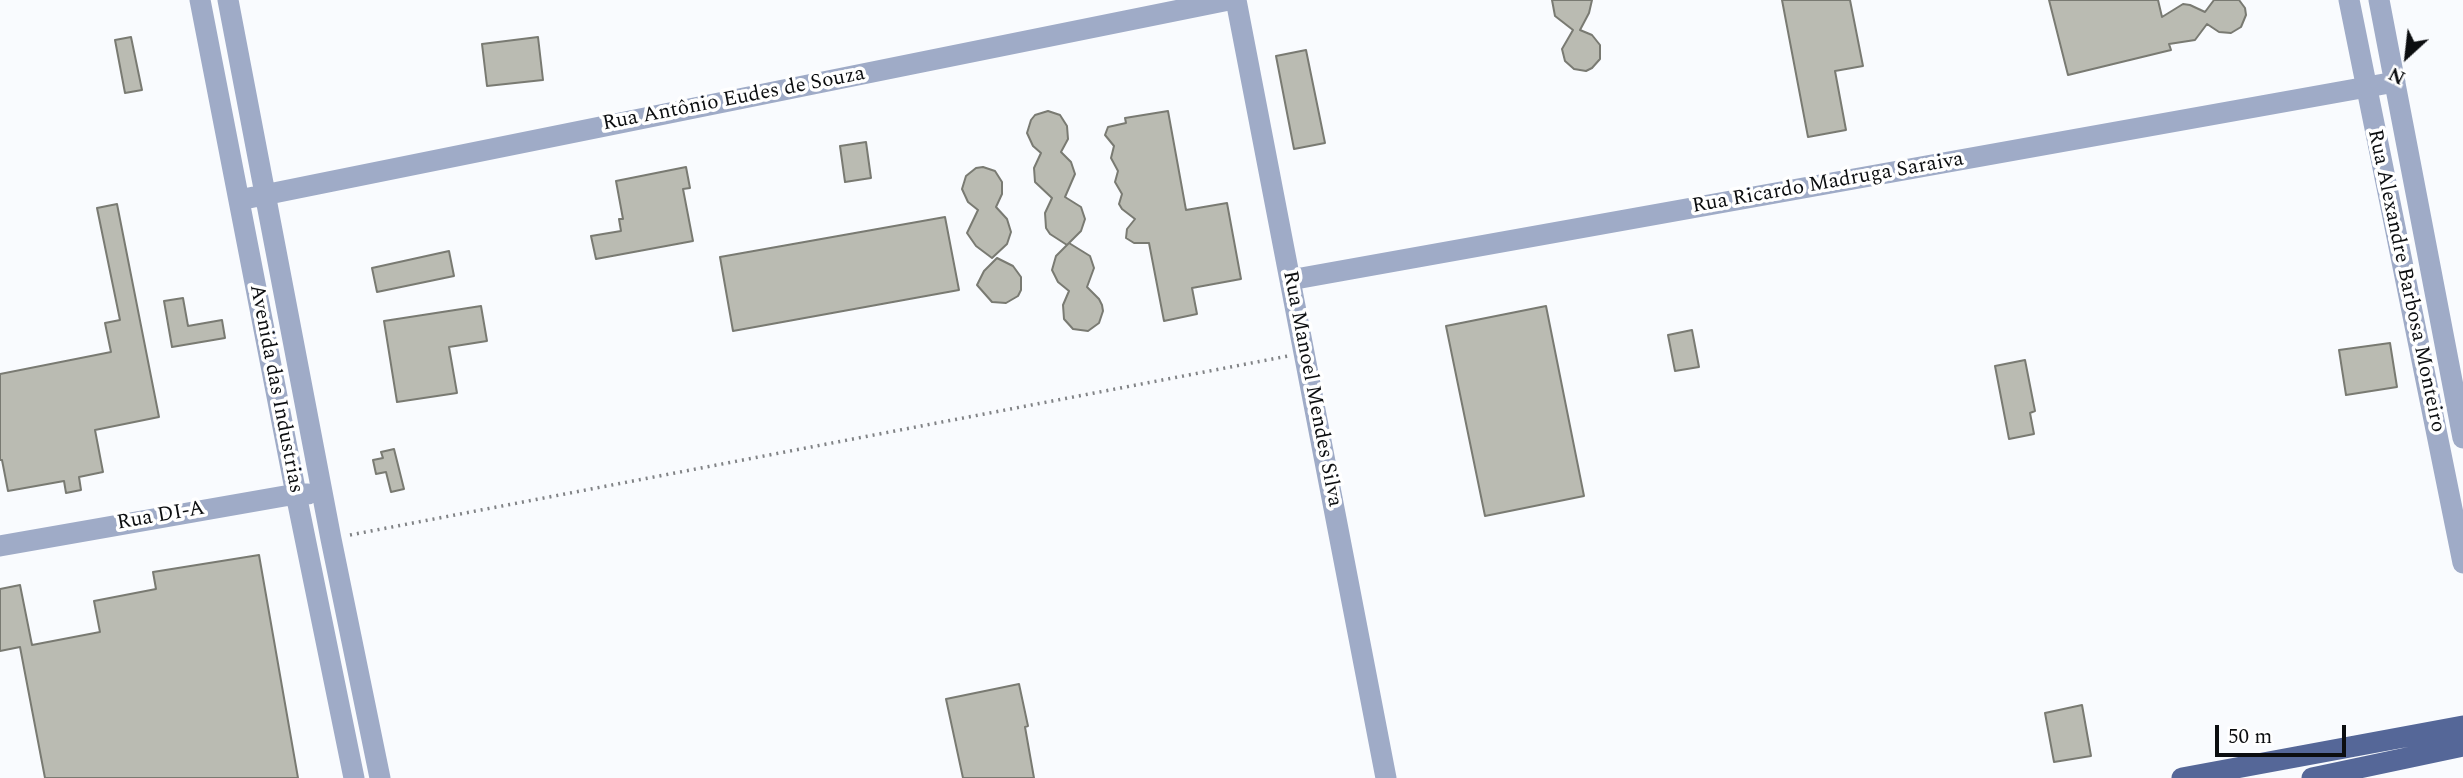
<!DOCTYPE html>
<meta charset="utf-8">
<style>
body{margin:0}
#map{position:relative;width:2463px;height:778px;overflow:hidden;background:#f9fbfe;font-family:Spectral,serif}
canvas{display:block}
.north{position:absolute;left:2372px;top:21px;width:70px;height:70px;-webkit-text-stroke:5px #fff;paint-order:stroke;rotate:207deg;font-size:19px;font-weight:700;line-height:28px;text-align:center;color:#0c0e10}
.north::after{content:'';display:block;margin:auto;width:24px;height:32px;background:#0c0e10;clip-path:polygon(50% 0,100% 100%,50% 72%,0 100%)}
.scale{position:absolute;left:2215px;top:725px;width:131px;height:32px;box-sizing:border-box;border:4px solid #0c0e10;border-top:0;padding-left:9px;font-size:21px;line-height:24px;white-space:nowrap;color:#0c0e10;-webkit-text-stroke:5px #fff;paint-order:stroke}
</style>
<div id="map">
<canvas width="2463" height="778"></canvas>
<div class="north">N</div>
<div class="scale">50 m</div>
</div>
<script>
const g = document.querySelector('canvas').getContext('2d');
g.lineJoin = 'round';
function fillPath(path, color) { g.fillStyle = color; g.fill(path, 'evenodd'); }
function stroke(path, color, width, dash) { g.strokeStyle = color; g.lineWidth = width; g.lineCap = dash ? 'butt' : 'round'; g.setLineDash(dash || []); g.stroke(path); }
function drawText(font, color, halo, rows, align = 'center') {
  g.font = font + ' Spectral,serif'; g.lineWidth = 7; g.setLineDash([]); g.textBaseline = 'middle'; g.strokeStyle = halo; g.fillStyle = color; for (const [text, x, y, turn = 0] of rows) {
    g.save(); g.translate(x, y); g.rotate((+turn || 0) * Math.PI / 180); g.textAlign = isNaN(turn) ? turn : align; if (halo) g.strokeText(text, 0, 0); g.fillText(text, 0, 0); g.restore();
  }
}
const building = new Path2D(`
 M1552,0H1592L1589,13L1580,30L1592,35L1600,45V59L1592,68L1586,71L1574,69L1565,61L1562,49L1573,30L1555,16Z
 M1782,0H1850L1863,66L1835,71L1846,130L1808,137Z
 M2049,0H2158L2162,17L2183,4L2190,5L2205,12L2214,0H2239L2245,8L2246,15L2241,27L2231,33L2219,32L2207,24L2195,40L2169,44L2171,50L2068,75Z
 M131,37L142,90L125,93L115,40Z
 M538,37L543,80L487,86L482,44Z
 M1306,50L1325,143L1294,149L1276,56Z
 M1048,111L1060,115L1067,126L1068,139L1061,152L1071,162L1075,174L1065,197L1081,207L1085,219L1081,231L1067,245L1050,234L1046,228L1045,213L1052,198L1035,182L1034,168L1041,153L1033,146L1027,133L1031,120L1035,115Z
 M1168,111L1186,210L1227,203L1241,279L1192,288L1197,314L1164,321L1149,243H1134L1126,238L1127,229L1135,219L1122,209L1119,204L1122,194L1115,182L1118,171L1111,158L1114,146L1105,135L1108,127L1126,123L1125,118Z
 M866,142L871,178L845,182L840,146Z
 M686,167L690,188L683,189L693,241L596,259L591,236L621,231L619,219H623L616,181Z
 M983,167L995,171L1002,182V194L996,207L1007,219L1011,232L1007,244L992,258L976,246L967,233L978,210L968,202L962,189L966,176L976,168Z
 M117,204L159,417L95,430L103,472L79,477L81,490L66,493L64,481L8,491L2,460H0V374L111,352L105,323L120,320L97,208Z
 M945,217L959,290L733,331L720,257Z
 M1069,243L1090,256L1094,268L1087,287L1099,299L1102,305L1103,311L1099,323L1088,331L1073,329L1064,319L1063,305L1069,291L1058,282L1052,270L1056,256Z
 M449,251L454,276L377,292L372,268Z
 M997,258L1013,266L1021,277V290L1018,296L1006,303L992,302L977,285L984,271Z
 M183,298L188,326L222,320L225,338L172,347L164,301Z
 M481,306L487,341L449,347L457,393L397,402L384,321Z
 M1546,306L1584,496L1485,516L1446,326Z
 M1692,330L1699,367L1675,371L1668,335Z
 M2390,343L2397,387L2346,395L2339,350Z
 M2025,360L2035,411L2030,413L2034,434L2009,439L1995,366Z
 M394,449L404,489L391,492L386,472L376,474L373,460L383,458L381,452Z
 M259,555L298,778H45L20,647L0,651V589L20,585L32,645L100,632L94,601L156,589L153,572Z
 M1019,684L1028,726L1025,727L1034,778H963L946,699Z
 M2082,705L2091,756L2054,762L2045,713Z`);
fillPath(building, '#babbb2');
stroke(building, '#797a72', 2);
stroke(new Path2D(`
 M350,535L1288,356`), '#818386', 3.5, [2, 5]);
stroke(new Path2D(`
 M200,0L296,494L354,778
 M228,0L331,539L380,778
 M1236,0L1386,778
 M2349,0L2463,563
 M2379,0L2463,438
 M239,200L1229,0
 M1290,280L2395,82
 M0,546L296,494H308`), '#9fabc7', 21);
stroke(new Path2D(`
 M2182,778L2463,726
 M2312,778L2463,746`), '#556798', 21);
drawText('21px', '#0c0e10', '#fff', [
 ["Rua Antônio Eudes de Souza",734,100,-11],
 ["Rua Ricardo Madruga Saraiva",1828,184,-10],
 ["Rua Alexandre Barbosa Monteiro",2405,281,78],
 ["Avenida das Industrias",275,389,79],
 ["Rua Manoel Mendes Silva",1311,389,79],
 ["Rua DI-A",161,517,-10]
]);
</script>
